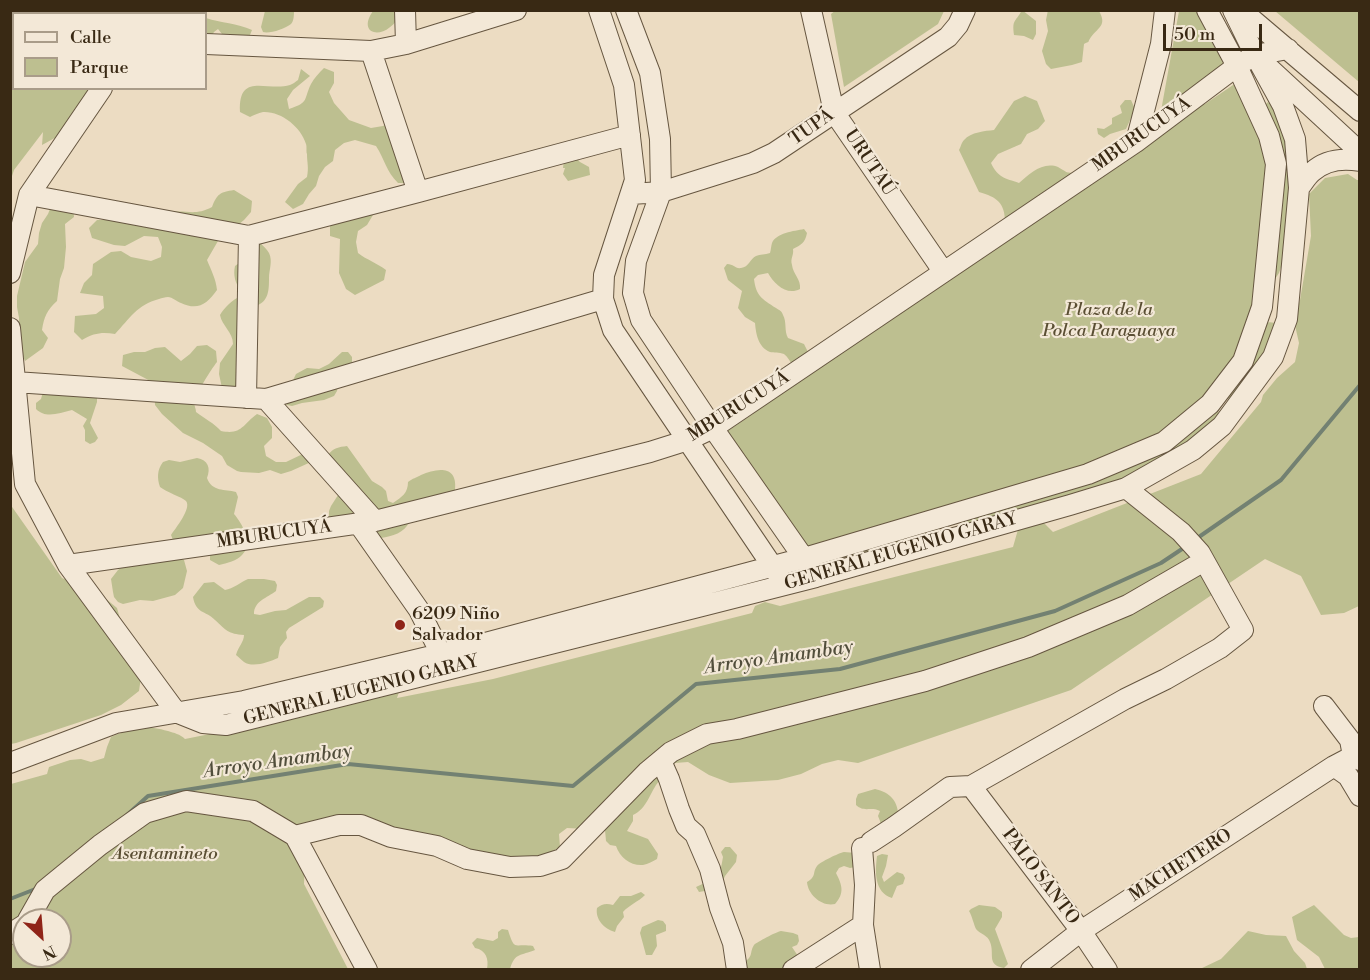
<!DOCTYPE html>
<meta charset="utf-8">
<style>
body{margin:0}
#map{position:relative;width:1370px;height:980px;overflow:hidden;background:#ecdcc2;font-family:"Libre Bodoni",serif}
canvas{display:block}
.frame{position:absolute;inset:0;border:12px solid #392914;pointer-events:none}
.legend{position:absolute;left:12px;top:12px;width:195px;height:78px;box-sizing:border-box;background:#f3e8d7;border:2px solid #a99c89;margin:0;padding:8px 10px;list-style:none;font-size:18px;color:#392914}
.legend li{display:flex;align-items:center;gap:12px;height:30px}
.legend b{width:30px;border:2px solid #a99c89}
.north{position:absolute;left:12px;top:908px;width:60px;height:60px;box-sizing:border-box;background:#f3e8d7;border:2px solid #a99c89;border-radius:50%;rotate:154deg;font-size:16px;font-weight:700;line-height:24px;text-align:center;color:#392914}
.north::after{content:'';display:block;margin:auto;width:21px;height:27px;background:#8f2418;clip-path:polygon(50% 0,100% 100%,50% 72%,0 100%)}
.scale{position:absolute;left:1163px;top:24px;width:99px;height:27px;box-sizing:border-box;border:3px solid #392914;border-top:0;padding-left:8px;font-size:18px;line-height:21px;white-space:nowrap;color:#392914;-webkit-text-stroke:4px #f3e8d7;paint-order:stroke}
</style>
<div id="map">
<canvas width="1370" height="980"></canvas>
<div class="frame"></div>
<ul class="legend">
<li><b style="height:8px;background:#f3e8d7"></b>Calle</li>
<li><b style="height:16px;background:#bdbf90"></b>Parque</li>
</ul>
<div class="north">N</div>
<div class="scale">50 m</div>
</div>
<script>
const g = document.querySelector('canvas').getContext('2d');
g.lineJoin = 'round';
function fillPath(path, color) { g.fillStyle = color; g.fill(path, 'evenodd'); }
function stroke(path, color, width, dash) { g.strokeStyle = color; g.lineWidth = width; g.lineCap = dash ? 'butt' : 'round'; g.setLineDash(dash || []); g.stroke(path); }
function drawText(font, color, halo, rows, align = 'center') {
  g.font = font + ' "Libre Bodoni",serif'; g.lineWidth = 4.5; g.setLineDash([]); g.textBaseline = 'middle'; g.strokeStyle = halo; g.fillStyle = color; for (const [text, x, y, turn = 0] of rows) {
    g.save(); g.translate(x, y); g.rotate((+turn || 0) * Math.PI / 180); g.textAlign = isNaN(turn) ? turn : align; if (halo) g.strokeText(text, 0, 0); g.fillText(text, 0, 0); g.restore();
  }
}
fillPath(new Path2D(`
 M836,10H944V11L938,24L844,87L831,14Z
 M1022,10L1036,21V34L1033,40L1024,36L1014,35C1012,19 1015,23 1022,10Z
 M1048,10L1099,11C1107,25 1099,27 1091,37C1086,44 1092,40 1084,44L1082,62L1072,65L1051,69L1046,64L1042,51L1048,31L1046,20Z
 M11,11H159L158,14H14V88L97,89L62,134L42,145L43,132L14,170L11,179Z
 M265,11L294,10C294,15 294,21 291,24C285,29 269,34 263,32L261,27Z
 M373,11H402C388,43 355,36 373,11Z
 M1179,11H1196L1231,63L1161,111Z
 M1275,11H1359V82Z
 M206,18C221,23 237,23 252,30L250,35L244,37L221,39L222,34L218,29L214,32L211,37L206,36Z
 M324,68L334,72V83L329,92L334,103L349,120L371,128L383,126L394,120L409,183H398C386,171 385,160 376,146L355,140L344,143L335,150L333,161L325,167L319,176L316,186L309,194L303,204L293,209L285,202L298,184L307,177C309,167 307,163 307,154C306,152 307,146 306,144C301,127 281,111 263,112C258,113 254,115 250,117L240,112C238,71 267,92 290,85C293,84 295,82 298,80L301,69L310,76L293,90L287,99L289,109C310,102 303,100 311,84C314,78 319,73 324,68Z
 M1236,83L1253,116L1268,102L1281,119L1290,140L1291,173L1287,250L1279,273L1273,282L1258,325C1272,320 1276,321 1285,333L1241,391L1221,403L1218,413L1219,424L1168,458L1126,477L1115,485L971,534L958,516L934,522L941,531L946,540L837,562L828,555L809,554L726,432L753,414L755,407L793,365C790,362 788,357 784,354C779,352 774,353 770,352C758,347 756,334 755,323L745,317L738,308L742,291L728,280L724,268L727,264C734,264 735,269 741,268C749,267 750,259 756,256C760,254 765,255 770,253C771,250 771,246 772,243C776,233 794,231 804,229L807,233C805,243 801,245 793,249C794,256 790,258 792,265C793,274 801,279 800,289C787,296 774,284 768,273L758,275L754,279C756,296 762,299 776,308C779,310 782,311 783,315C787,322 784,331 788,338L804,344L809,354L821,355L830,361L850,347L856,338L1005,222C1005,203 997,197 979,192L959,150C961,147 961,143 964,140C971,132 985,131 994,130L1014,101L1025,96L1037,101L1045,121L1038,129L1027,134L1021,144L998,154L991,163C998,178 1005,178 1019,183C1029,174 1043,161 1058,167C1067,172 1065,173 1076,173L1200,105L1205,104Z
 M1125,100H1131L1135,109L1126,129L1110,134L1104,138L1098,134L1097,128L1104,129L1112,124V118L1122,113L1120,106Z
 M576,158L580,162L589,167L590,175L568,181L563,174L565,168H563L564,160Z
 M1348,174L1357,180H1359V606L1344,613L1321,615L1301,576L1265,559L1071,690L858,763L838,760L822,764L801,774L778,780L730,783L709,775L688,762L675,763C669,769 664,775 659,781C650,792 647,809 633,815V821L627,831L648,839L658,854L657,859C653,861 648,864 643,865C631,866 620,858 616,846L610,845L606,841L605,830L567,828L559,834L560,847L543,856L521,873L386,832L317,833L305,853L304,884L348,969L11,970V784L47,774L49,767L70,760L81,759L91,762L104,758L107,747L111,737C135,727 142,724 168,731C174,733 180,734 185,739L230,730L217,713L389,688L399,692L397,698L493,679L752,613L755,606L765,602L780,606L1013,547L1019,526L1038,517L1053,532L1201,474L1261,402L1263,395L1277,378L1295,362L1299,343L1294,321L1300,300L1311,236L1309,194L1325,178ZM24,920H60V956H24Z
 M234,190L252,201L251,212L244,220L218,241L207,260C211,270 216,279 217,290C207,304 198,311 181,303C178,302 172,297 168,297C165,297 162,298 159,299C137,305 130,318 115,334C102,332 94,333 82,340L74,332L75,316L96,314L104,308L103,296L80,293L84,283L92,275L93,264L111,252L121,251L131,257L151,261L161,257L162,247L158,237L144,236L125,246L114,245L92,238L89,228L97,220C122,221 146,215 171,212C188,210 195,216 212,207C217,194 220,192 234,190Z
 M52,204L73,206L74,217L65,224L66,247L64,268L60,279L57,301C47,310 44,317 42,330L48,338L43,348L25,361L21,351L19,329V318L17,307V296L25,262L38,244L39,233L42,223L48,214Z
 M362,213L373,215L367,225L358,231L356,242L358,253C367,260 377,263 386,270L384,280L355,295L346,289L339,273L340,239L330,236V225Z
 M259,242C263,246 267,249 269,253C273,261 269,270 269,278C269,290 269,302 255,306L239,389L222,388L219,374L220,363L233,344C233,332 222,326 220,315C224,308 233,299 241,296V291C235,283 233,275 235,266L254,252Z
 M207,345L216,351L217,362C212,368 195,395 194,402C194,405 196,409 196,412C205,419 214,423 221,431C242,435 242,425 257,414L267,418L272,427V438L264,446L266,456L276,462H286L307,452L311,462L291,471L281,474L270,470L259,473L241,472L237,471L227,465L222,456L203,443L183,433L162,414L155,405L154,383L122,366L123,355L134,352H145L155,348L165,347L181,361L190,354L197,346Z
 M342,352H348L352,357V368L338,385L337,391L334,396L324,400L302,403L292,406L287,405L283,401L296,374L307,368L319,369L329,364Z
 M44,388L97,396V402L90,423L98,438L95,442L90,444L85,441V430L83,426L87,419L72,410C59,413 46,419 36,409V403L41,399Z
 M347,446L372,481L382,487L386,491L388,501L393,503C402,497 408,493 408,482C413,478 416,478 421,475C437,468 458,465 455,490L409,522C405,533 392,536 381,538L333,521L329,517V511L331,506L340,492L328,455C333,448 339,447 347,446Z
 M197,458C208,460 211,468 207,478C212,492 225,489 236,492L238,497L234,514C242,523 254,544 242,555C237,561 227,563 219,565L210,560V555L218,547L215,537C205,531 204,536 195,539C188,540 180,540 173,540L171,535C175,529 192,508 186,501C182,497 166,492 160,487C157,478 157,470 163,462L169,460L180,462Z
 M10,504L62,578L100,594L117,608L123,629L142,670L139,691L121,705L101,715L16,743L11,744Z
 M179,557L184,560L187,571L183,588L175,595L153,601L140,600L123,604L118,602L114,597L113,592L111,579L118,570L126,564Z
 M248,579H264L275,581L277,585L276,591C267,598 254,601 254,614L260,615L275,611L286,610L309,597H320L324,601L323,607L289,628L286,632L287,638L280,647L278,658C269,662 253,668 244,662C241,660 239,657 236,655C238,647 244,642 244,635C228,634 226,630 215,620C205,610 196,614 193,597L204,583L214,582L225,590C233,589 241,582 248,579Z
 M875,789C890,792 899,802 898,817L881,826L880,821L878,816L880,811C870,806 865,813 856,805V799L858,794Z
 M725,847H730L737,855L736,862L725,876L720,887L716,889L699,892L696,887L711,880L720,873L723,857L721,852Z
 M844,852L856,853L860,866L850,868L844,866L839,868L836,873C842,885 845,893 835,904C822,907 808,895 807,882C817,876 812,873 817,866C820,862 839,853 844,852Z
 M882,854L888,855L886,866L882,877L884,882L897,872L903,874L905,878L903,884L897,886L892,898C874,892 875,872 877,856Z
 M641,892L645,895C638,902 629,905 623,912L624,917L617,926L615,932C604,929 595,919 597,908C602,904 606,903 613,905L620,896H631Z
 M979,905L995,907L1002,912V917L995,929L1008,964L1004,968C986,965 995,954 990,942C988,935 980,934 976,929C974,925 972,916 969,911L971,909Z
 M1314,905L1344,935L1351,938L1359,937V969H1325L1319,957L1297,940L1292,917Z
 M658,920L663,921L666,925V931L656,935L657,946L652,955H646L640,933L642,927Z
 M502,929L508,930C515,952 514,943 533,946L535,950C521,956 515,952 510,969H487C489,959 486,950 475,948L472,943L477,938L493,941L498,938V932Z
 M781,931L793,933L798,935L799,941L797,945L792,947L802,962L791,969H746L744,962C754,956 749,953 754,945C757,942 776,932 781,931Z
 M1248,931L1266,935L1286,936L1294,951L1305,963L1307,969H1200L1221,959Z`), '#bdbf90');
stroke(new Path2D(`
 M1196,539L1281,480L1360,385
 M127,815L148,796L348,764L573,786L696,684L840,669L1055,611L1161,563L1185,547
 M10,899L38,888`), '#738172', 4);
const minor = new Path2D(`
 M405,10L406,44
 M599,10L624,85L635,180L604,275L603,299L613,330L779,576
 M626,10L650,73L660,139L661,192L636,261L633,293L641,320L713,428L810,567
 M811,10L834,112L943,271
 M1241,10L1360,111
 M146,14L147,10
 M206,44L371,51L406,44L516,10
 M371,51L418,192
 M1267,66L1360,152
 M1136,142L1161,44L1165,10
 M1299,188C1303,183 1307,176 1312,172C1325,160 1343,158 1360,161
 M631,194L661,192L753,163L774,153L948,37L958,25L965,10
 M29,195L249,236L418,192L630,135
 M10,273L29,195L102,88
 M10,328L25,484L68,565L176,712
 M15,382L266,399L603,299
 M246,398L249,236
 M266,399L375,521
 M358,523L419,610L441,654
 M68,565L375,521L650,452L688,440L713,428L1136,142L1237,66L1255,55L1288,49
 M1324,706L1350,740L1353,756
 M178,713L203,723L226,725L694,608L816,577L1070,505L1126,488L1193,450L1222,426L1273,357L1287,319L1299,188L1295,139L1283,106L1255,55L1233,10
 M661,761L669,779L679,809L686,826L695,834L710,869L720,908L733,943L737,970
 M10,763L116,723L244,701L482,644L804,558L1088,474L1164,442L1210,404L1243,361L1262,307L1276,164L1269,136L1237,66L1207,10
 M1334,766L1348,776L1360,796
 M971,786L1081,931L1107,970
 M295,836L367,970
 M871,842L894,827L950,787L971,786L1125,699L1166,679L1220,648L1243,630L1200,553L1181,532L1126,488
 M862,848L865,885L863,925L870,970
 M28,920L45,890L100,845L145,813L186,801L253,811L295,836L339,825H361L391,837L437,846L467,859L510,867L540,866L562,859L647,772L671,752L707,734L737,729L925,681L1028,647L1128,605L1204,561
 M10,934L24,925
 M793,970L863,925
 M1031,970L1081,931L1334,766L1353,756L1360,760`);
stroke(minor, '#665640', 22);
stroke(minor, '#f3e8d7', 20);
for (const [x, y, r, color] of [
 [400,625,6,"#8f2418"]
]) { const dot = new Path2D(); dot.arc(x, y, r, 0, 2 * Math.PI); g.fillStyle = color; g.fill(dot); stroke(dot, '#f3e8d7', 2); }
drawText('18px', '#392914', '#f3e8d7', [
 ["TUPÁ",812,128,-35],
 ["MBURUCUYÁ",1142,135,-35],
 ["URUTAÚ",869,163,56],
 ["MBURUCUYÁ",739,407,-32],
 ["MBURUCUYÁ",274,535,-8],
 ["GENERAL EUGENIO GARAY",901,552,-16],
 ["GENERAL EUGENIO GARAY",361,691,-14],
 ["MACHETERO",1181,866,-33],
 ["PALO SANTO",1040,877,53]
]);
drawText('italic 18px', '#5a4e33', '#f3e8d7', [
 ["Plaza de la",1109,311],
 ["Polca Paraguaya",1109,332],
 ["Asentamineto",165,855]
]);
drawText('18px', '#392914', '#f3e8d7', [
 ["6209 Niño",412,615],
 ["Salvador",412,636]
], 'left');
drawText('italic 20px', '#514e3b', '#f3e8d7', [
 ["Arroyo Amambay",779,658,-8],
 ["Arroyo Amambay",278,762,-8]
]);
</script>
